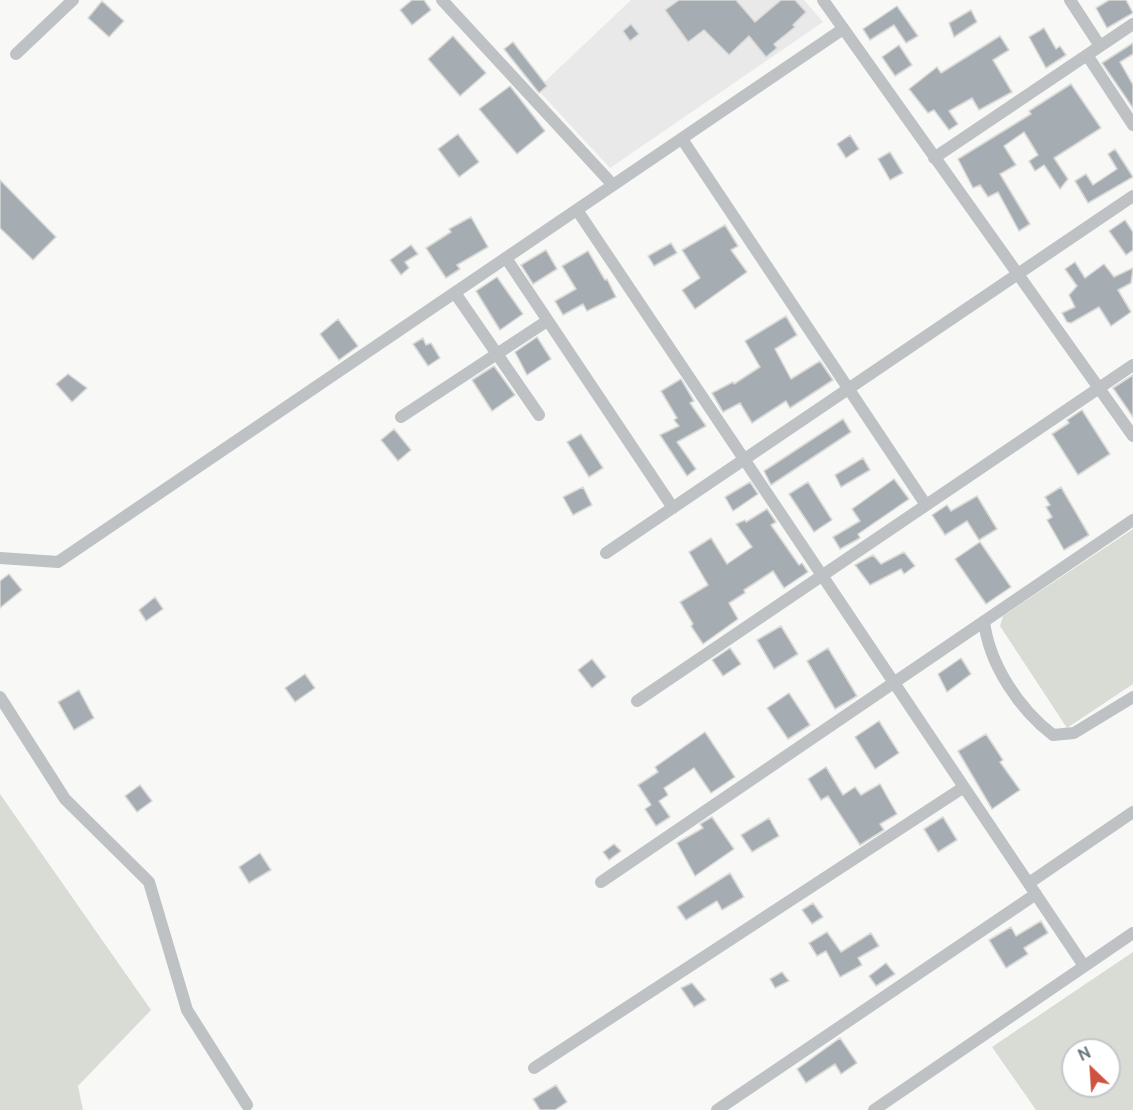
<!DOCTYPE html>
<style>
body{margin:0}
#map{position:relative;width:1133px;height:1110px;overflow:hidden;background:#f8f8f6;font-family:Ubuntu,sans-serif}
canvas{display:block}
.north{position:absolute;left:1061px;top:1038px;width:60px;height:60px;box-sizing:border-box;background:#fff;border:2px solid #c2c8cb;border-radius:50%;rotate:335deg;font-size:16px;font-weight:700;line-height:24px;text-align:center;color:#66757d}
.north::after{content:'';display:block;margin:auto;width:21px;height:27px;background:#ce523f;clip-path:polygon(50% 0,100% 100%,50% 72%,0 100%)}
</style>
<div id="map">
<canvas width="1133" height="1110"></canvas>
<div class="north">N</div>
</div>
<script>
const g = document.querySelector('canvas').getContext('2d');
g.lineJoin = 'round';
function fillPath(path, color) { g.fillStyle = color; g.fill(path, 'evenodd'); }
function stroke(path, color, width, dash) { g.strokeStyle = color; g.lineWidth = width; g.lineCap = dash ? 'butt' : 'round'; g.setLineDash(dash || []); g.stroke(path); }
fillPath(new Path2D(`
 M631,0H804L823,22L610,168L537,89Z`), '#e9e9e9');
fillPath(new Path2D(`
 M1133,529V684L1067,728L1000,626L1003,616Z
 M0,794L151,1010L78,1086L83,1110H0Z
 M1133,952V1110H1036L992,1047ZM1073,1050H1109V1086H1073Z`), '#d8dcd5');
const building = new Path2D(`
 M412,0H424L431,10L412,25L400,10Z
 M679,0H736L755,22L781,0H795L806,12L793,25L795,27L774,44L777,48L766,57L749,36L729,55L704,30L688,42L665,10Z
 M1109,0H1126L1133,13L1107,28L1096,8Z
 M102,1L124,21L109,37L88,18Z
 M897,6L918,36L906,43L894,25L870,40L863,29Z
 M971,10L977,22L954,37L949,23Z
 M631,24L639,34L630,41L623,31Z
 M1044,28L1056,49L1060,46L1066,55L1046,68L1029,37Z
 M453,36L486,73L460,96L428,59Z
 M1000,36L1009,50L993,60L1012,92L979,110L972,98L949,111L958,124L949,130L934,110L928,113L909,89L937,67L941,73Z
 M513,42L547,86L539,93L504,49Z
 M1133,43V54L1120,62L1133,85V108L1102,63Z
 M899,45L912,65L895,76L882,57Z
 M1071,84L1101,128L1054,158L1068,179L1060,189L1044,165L1035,171L1029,161L1038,155L1024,132L1004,146L1016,165L1000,174L1030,224L1019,231L998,192L988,197L980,185L973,188L958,159L1031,114L1029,111Z
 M510,86L545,131L517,154L479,109Z
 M458,134L479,162L459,177L438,149Z
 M850,135L859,149L846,158L837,144Z
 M1115,149L1133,177L1088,203L1075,181L1086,174L1093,185L1117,169L1108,154Z
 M890,152L903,173L890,180L878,159Z
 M0,180L56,237L33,260L0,228Z
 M471,217L488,247L457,265L460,269L446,278L426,248L451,232L449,229Z
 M1125,220L1133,232V250L1126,255L1109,231Z
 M725,225L738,246L731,250L747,272L695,309L682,290L700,278L682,250Z
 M671,243L677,253L654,266L648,256Z
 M411,245L418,254L405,262L409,268L401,275L390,260Z
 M546,250L557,269L533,284L521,265Z
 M588,251L605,280L607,279L616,297L587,311L583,304L563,315L555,301L576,289L562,266Z
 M1075,262L1085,278L1104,264L1114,277L1133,268L1131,283L1118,290L1131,312L1111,326L1099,307L1071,323L1067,322L1062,313L1075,307L1069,295L1077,286L1065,269Z
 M497,277L523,314L500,330L476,291Z
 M786,316L797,335L775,349L791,379L820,361L833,380L790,408L786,401L752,423L740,403L723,412L712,393L733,382L734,384L760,367L745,341Z
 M338,319L358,346L339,360L320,334Z
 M537,337L551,359L527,375L515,352Z
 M423,338L426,345L431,343L440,358L428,366L413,344Z
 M494,366L515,395L492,411L472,380Z
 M68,374L87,388L72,402L56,384Z
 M1133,375V417L1113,388Z
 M681,379L694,401L690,403L706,426L677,442L696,469L687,476L660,435L679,426L674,420L677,418L661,391Z
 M1082,410L1110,454L1078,475L1052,434L1069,423L1067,420Z
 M843,419L851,432L771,485L764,471Z
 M394,429L411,450L398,461L381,440Z
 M581,434L603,468L589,477L567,442Z
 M863,458L870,470L841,487L835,475Z
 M894,479L909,499L858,534L860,538L840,549L833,537L860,521L852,509Z
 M750,482L758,494L733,511L725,497Z
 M808,482L832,520L814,532L789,494Z
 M583,487L592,505L573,515L563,497Z
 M1061,487L1089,535L1064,550L1047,520L1052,517L1046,507L1050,505L1045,497Z
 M977,496L997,529L979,540L967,521L945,535L932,515L947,505L951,511Z
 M767,509L776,522L771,525L799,565L802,563L808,572L784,588L773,571L744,590L745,593L729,603L738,619L703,644L691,626L693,624L680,602L708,585L689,552L711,538L727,564L752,547L736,524L745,520L746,522Z
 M980,542L1011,587L986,604L955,559Z
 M904,552L915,566L904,574L901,569L870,585L855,565L873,555L881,564Z
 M9,574L22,590L0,608V581Z
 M155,597L163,609L146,621L139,610Z
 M781,626L798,654L774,669L757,640Z
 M730,648L741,664L723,676L712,660Z
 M828,648L857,696L835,709L807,661Z
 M961,658L971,674L947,692L938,674Z
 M592,659L606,677L592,688L578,670Z
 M305,674L315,688L295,702L285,688Z
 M79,690L94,718L74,730L58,702Z
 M789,693L810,725L788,739L767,708Z
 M879,721L899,753L875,769L855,737Z
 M705,732L735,777L711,793L694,768L664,788L668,795L659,801L670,817L656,826L645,809L651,805L638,785L658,772L655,767Z
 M986,734L1003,760L1000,762L1020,790L992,809L958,751Z
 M826,767L843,795L855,787L861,795L880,784L897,814L880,824L884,830L860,845L828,796L821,800L808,779Z
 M140,785L152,801L137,812L125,796Z
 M712,817L734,849L695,876L677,843L703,828L700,824Z
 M943,817L957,840L938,852L924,829Z
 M769,818L779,836L752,852L741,835Z
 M614,844L621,851L609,860L603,852Z
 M260,853L271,870L249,883L239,867Z
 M730,873L744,897L722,910L717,901L686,920L677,907Z
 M813,903L823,917L812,924L802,910Z
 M1041,921L1048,933L1024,948L1028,954L1006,968L989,940L1011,927L1016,936Z
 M827,932L841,952L871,933L879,946L858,958L862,965L840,977L826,951L817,956L809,943Z
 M886,963L895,974L876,986L869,976Z
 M782,972L789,981L775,988L770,979Z
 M692,983L706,1000L694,1007L681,988Z
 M840,1038L857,1063L841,1074L835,1064L806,1083L797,1069Z
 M556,1085L567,1102L555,1110H540L533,1099Z`);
fillPath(building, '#a6adb2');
stroke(building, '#d9d9d8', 1.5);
stroke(new Path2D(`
 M442,0L613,185
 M823,0L1133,436
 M1070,0L1100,46
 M16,54L73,0
 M1087,55L1133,125
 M682,139L926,505
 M934,158L1133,24
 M577,210L1084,966
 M506,258L673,508
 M455,293L539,415
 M401,417L547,321
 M606,553L1133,196
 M0,558L58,562L843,29
 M984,621C989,664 1019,709 1053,735L1074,733L1133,697
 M0,697L65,799L149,882L187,1010L247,1105
 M637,701L1133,365
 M601,882L1133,520
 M1029,883L1133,812
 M534,1068L964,787
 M717,1110L1036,894
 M874,1110L1133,933`), '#bec2c5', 12);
</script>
